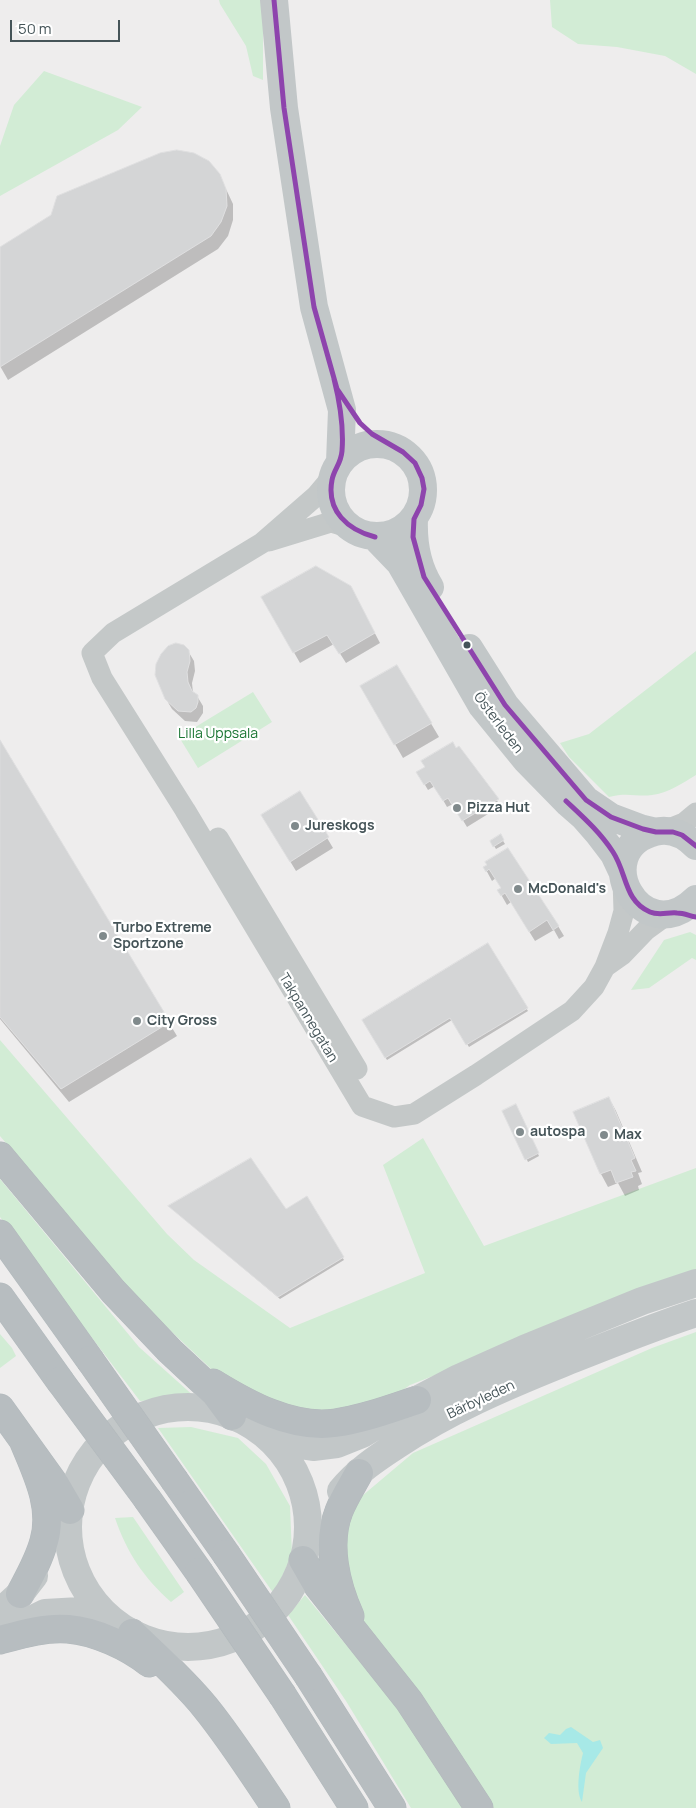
<!DOCTYPE html>
<meta charset="utf-8">
<style>
body{margin:0}
#map{position:relative;width:696px;height:1808px;overflow:hidden;background:#eeeded;font-family:Manrope,sans-serif}
canvas{display:block}
.scale{position:absolute;left:10px;top:20px;width:110px;height:22px;box-sizing:border-box;border:2px solid #455458;border-top:0;padding-left:6px;font-size:15px;line-height:18px;white-space:nowrap;color:#455458;-webkit-text-stroke:4px #fff;paint-order:stroke}
</style>
<div id="map">
<canvas width="696" height="1808"></canvas>
<div class="scale">50 m</div>
</div>
<script>
const g = document.querySelector('canvas').getContext('2d');
g.lineJoin = 'round';
function fillPath(path, color) { g.fillStyle = color; g.fill(path, 'evenodd'); }
function stroke(path, color, width, dash) { g.strokeStyle = color; g.lineWidth = width; g.lineCap = dash ? 'butt' : 'round'; g.setLineDash(dash || []); g.stroke(path); }
function drawText(font, color, halo, rows, align = 'center') {
  g.font = font + ' Manrope,sans-serif'; g.lineWidth = 4.5; g.setLineDash([]); g.textBaseline = 'middle'; g.strokeStyle = halo; g.fillStyle = color; for (const [text, x, y, turn = 0] of rows) {
    g.save(); g.translate(x, y); g.rotate((+turn || 0) * Math.PI / 180); g.textAlign = isNaN(turn) ? turn : align; if (halo) g.strokeText(text, 0, 0); g.fillText(text, 0, 0); g.restore();
  }
}
fillPath(new Path2D(`
 M219,0H263V80L253,76L246,46L220,4Z
 M550,0H696V74L665,56L617,47L578,44L552,27Z
 M44,71L142,107L118,130L0,196V146L14,105Z
 M696,651V775C683,783 668,793 652,795C637,797 627,792 609,797L569,757L560,743L589,734Z
 M253,692L272,722L198,768L179,737Z
 M690,932L696,935V960L692,958L649,988L631,990L664,940Z
 M0,1040L167,1234L194,1260L290,1328L425,1273L383,1165L423,1138L484,1246L696,1168V1273L410,1385L359,1421L262,1417L138,1300L0,1136Z
 M0,1179L139,1347L196,1398L140,1401L0,1217Z
 M696,1332V1808H488L324,1569L343,1512L413,1453L652,1348Z
 M0,1334L12,1348L16,1356L0,1368Z
 M191,1427L238,1438L266,1464L290,1506L292,1555L274,1594L158,1428Z
 M133,1517L184,1592L171,1602C144,1578 127,1553 115,1518Z
 M305,1595L408,1720L464,1808H411L346,1701L288,1615Z`), '#d2ecd5');
fillPath(new Path2D(`
 M571,1727L593,1742L600,1740L603,1748L586,1773L582,1802C575,1791 580,1765 583,1753L577,1743L551,1744L544,1738L549,1733L560,1735L566,1729Z`), '#a7e9e7');
fillPath(new Path2D(`
 M219,174L233,204V220L228,236L218,249L8,380L0,366V248Z
 M356,597L380,643L346,663L334,644L300,663L263,598Z
 M188,651L194,661L195,671L192,683L193,693L197,696L203,706V713L197,722L185,721L172,709L166,699Z
 M397,666L439,737L403,758L362,687Z
 M0,742L177,1036L69,1102L0,1019Z
 M458,748L501,806L467,827L453,804L447,807L435,786L428,790L418,773Z
 M300,792L333,848L296,871L268,825Z
 M500,836L505,844L496,849L491,841Z
 M488,865L558,926L564,936L559,939L554,930L535,941L511,902L507,905L499,891L502,889L496,878L492,881L485,868Z
 M488,944L528,1011L469,1047L452,1020L387,1060L363,1020Z
 M609,1098L616,1111L642,1172L638,1173L642,1184L638,1186L639,1190L625,1196L618,1183L608,1187L601,1174Z
 M515,1106L539,1156L528,1162L504,1112Z
 M307,1198L344,1260L280,1299L169,1206L286,1211Z`), '#0003');
const building = new Path2D(`
 M177,150L194,153L209,161L220,174L226,189L227,206L221,222L211,236L0,367V247L51,215L57,196L160,153Z
 M316,566L351,586L375,633L339,654L327,635L293,653L261,597Z
 M176,643L184,645L189,650L190,661L187,672L188,682L192,691L198,695V702L196,708L191,712L178,711L165,699L155,675L156,664L161,654L168,646Z
 M397,665L432,723L394,745L360,686Z
 M0,740L170,1022L61,1089L0,1017Z
 M453,742L456,748L459,746L499,799L462,821L448,798L443,801L430,781L424,785L416,772L425,767L421,761Z
 M300,791L329,837L290,862L261,815Z
 M501,834L504,840L493,847L490,841Z
 M508,848L559,926L553,930L547,920L529,932L505,893L501,896L497,890L501,888L489,869L486,872L483,867L487,865L485,862Z
 M488,943L528,1008L466,1045L450,1018L385,1058L362,1020Z
 M609,1097L635,1158L631,1160L636,1171L631,1172L633,1177L616,1183L611,1170L600,1174L573,1112Z
 M516,1104L539,1153L525,1160L502,1111Z
 M251,1158L286,1209L307,1196L344,1257L278,1297L168,1206Z`);
fillPath(building, '#d4d5d6');
stroke(building, '#dfdfe0', 1);
const highway = new Path2D(`
 M0,1156L113,1291L170,1351L215,1393L232,1416
 M0,1234L90,1360
 M0,1297L60,1381
 M213,1383C247,1404 292,1429 335,1423C363,1419 390,1409 417,1400
 M0,1408L56,1486L70,1510
 M175,1481L226,1554
 M148,1500L199,1572
 M303,1560L318,1586L409,1701L479,1808
 M20,1594C29,1577 39,1560 44,1541C54,1506 36,1472 23,1440
 M350,1616C336,1585 326,1544 339,1511C344,1498 352,1486 359,1473
 M132,1633C157,1657 183,1680 205,1707C231,1739 253,1774 276,1808
 M0,1640C22,1634 46,1627 68,1629C95,1631 129,1647 149,1663
 M309,1677L392,1808
 M283,1696L354,1808`);
stroke(highway, '#b2b9bc', 29);
stroke(new Path2D(`
 M269,541L331,522L351,528
 M92,653L102,678L185,810L362,1106L394,1117L414,1114L476,1075L572,1011L594,987L605,967L618,933L624,911L623,879
 M92,653L113,633L262,543L316,496L332,477
 M664,831L684,823L696,813
 M218,838L357,1069
 M605,967L622,955L646,930L668,914`), '#c4c8c8', 21);
stroke(new Path2D(`
 M274,0L284,108L314,307L342,410L340,462
 M331 490a46 46 0 1 1 92 0a46 46 0 1 1-92 0Z
 M414,519C413,543 417,566 430,587
 M375,537L400,563L482,706L526,760L568,803L584,817L598,833L614,854L622,871
 M469,648L505,705L586,800L611,817L643,829L656,832
 M696,846C685,835 670,828 655,832C586,850 641,953 696,899
 M68 1527a120 120 0 1 1 240 0a120 120 0 1 1-240 0Z
 M274,1441L313,1447L337,1444L362,1434L417,1400L459,1378L524,1349L642,1301L696,1283
 M341,1491C356,1472 377,1458 397,1445C448,1411 504,1387 561,1364C606,1346 650,1328 696,1313
 M0,1612L20,1594L34,1576
 M1,1635L45,1613L80,1611L107,1617`), '#c2c7c8', 28);
stroke(highway, '#b7bdc0', 28);
const highwayBridge = new Path2D(`
 M90,1360L175,1481
 M60,1381L148,1500
 M226,1554L309,1677
 M199,1572L283,1696`);
stroke(highwayBridge, '#b2b9bc', 29, []);
stroke(highwayBridge, '#b7bdc0', 28);
stroke(new Path2D(`
 M274,0L284,108L314,307L337,389L360,423L372,434L403,452L415,463L422,478L424,489L421,505L414,519L413,537L424,577L505,705L586,800L611,817L643,829L656,832H673L682,835L696,846
 M334,379C340,403 344,426 342,451C341,464 334,469 332,480C326,511 348,530 375,537
 M566,801C583,817 600,832 613,852C627,873 624,901 650,912C659,916 668,912 677,913C684,913 690,916 696,917`), '#8e44ad', 5);
for (const [x, y, r, color] of [
 [467,645,4.5,"#455458"],
 [457,808,5,"#808a8c"],
 [295,826,5,"#808a8c"],
 [518,889,5,"#808a8c"],
 [103,936,5,"#808a8c"],
 [137,1021,5,"#808a8c"],
 [520,1132,5,"#808a8c"],
 [604,1135,5,"#808a8c"]
]) { const dot = new Path2D(); dot.arc(x, y, r, 0, 2 * Math.PI); g.fillStyle = color; g.fill(dot); stroke(dot, '#fff', 2); }
drawText('14px', '#455458', '#fff', [
 ["Österleden",498,723,53],
 ["Takpannegatan",308,1018,59],
 ["Bärbyleden",481,1400,-25]
]);
drawText('14px', '#1a7532', '#fff', [
 ["Lilla Uppsala",218,734]
]);
drawText('bold 14px', '#455458', '#fff', [
 ["Pizza Hut",467,808],
 ["Jureskogs",305,826],
 ["McDonald's",528,889],
 ["Turbo Extreme",113,928],
 ["Sportzone",113,944],
 ["City Gross",147,1021],
 ["autospa",530,1132],
 ["Max",614,1135]
], 'left');
</script>
